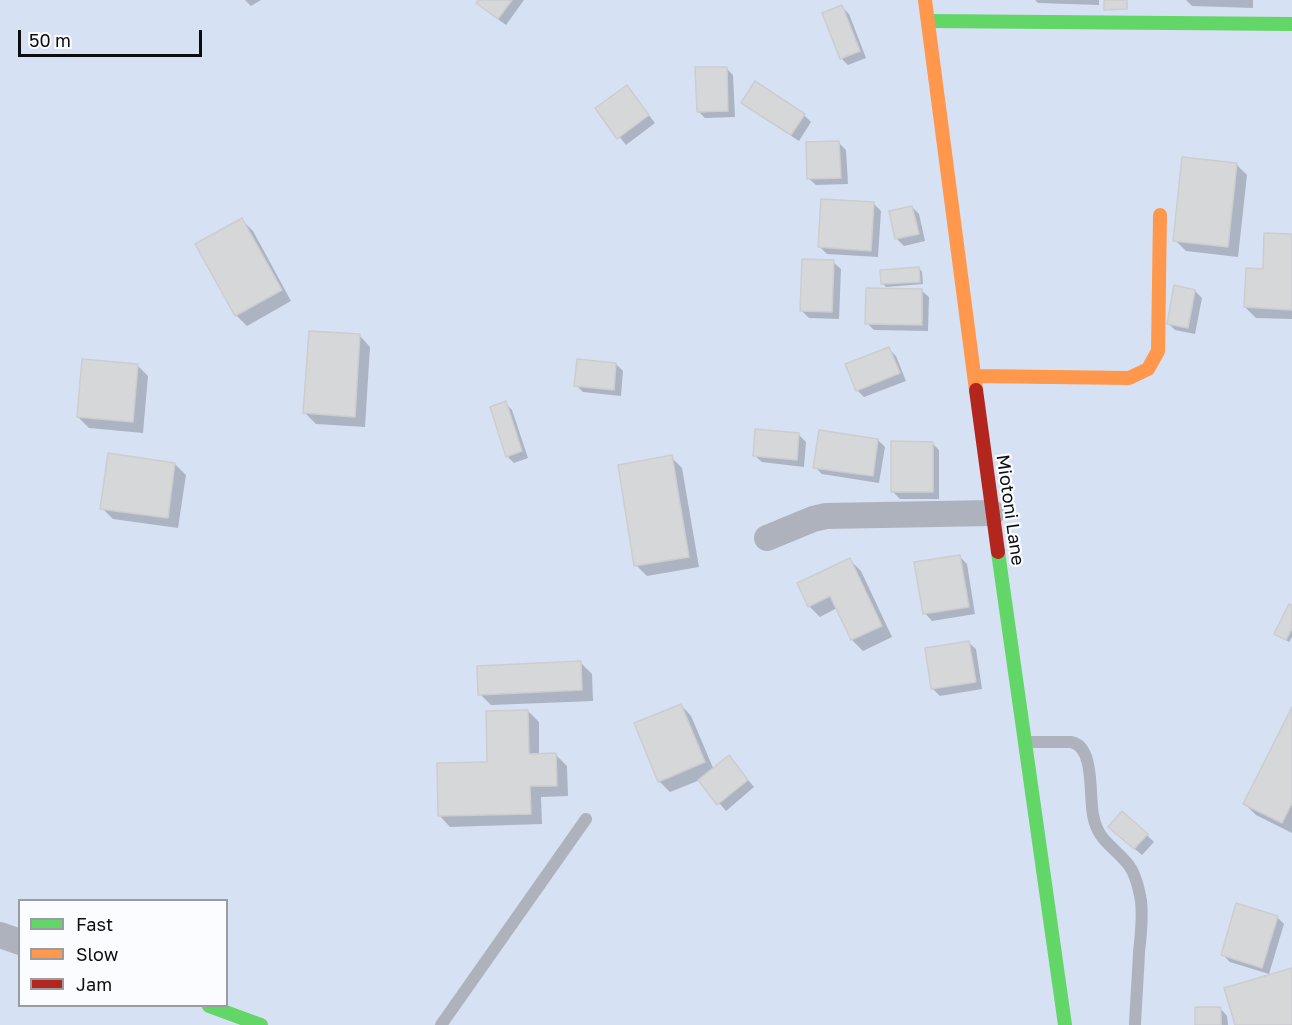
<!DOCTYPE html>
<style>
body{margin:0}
#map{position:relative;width:1292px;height:1025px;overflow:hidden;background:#eef0f2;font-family:"Golos Text",sans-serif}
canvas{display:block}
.legend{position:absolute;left:18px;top:899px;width:210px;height:108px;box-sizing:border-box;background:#fafcff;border:2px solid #9b9c9f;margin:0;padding:8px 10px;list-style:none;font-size:18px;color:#0d0d0f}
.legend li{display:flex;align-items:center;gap:12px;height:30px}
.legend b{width:30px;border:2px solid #9b9c9f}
.scale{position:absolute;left:18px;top:30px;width:184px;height:27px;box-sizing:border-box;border:3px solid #0d0d0f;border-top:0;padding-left:8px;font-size:18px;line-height:21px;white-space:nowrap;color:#0d0d0f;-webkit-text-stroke:4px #fafcff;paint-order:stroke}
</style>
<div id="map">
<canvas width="1292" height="1025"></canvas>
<ul class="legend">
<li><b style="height:8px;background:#63d668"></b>Fast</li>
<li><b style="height:8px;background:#ff974d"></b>Slow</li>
<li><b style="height:8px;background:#b3261e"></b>Jam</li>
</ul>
<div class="scale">50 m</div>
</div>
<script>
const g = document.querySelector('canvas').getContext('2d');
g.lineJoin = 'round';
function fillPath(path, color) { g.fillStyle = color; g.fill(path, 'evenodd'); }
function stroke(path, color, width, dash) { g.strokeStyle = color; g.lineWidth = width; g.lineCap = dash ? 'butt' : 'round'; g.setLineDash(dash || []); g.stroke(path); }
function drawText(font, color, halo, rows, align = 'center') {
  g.font = font + ' "Golos Text",sans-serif'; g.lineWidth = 4.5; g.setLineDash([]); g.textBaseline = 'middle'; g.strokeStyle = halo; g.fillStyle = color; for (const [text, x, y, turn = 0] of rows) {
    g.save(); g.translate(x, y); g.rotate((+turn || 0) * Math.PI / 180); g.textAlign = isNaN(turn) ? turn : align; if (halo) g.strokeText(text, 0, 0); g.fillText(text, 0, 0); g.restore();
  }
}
fillPath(new Path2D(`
 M0,0H1292V1025H0ZM20,900H226V1006H20Z`), '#d7e1f4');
fillPath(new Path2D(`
 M245,0H261L251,6Z
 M480,0H524L506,25L485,10Z
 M1035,0H1099V5L1038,3Z
 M1186,0H1253V8L1192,6Z
 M842,7L849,14L866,58L848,65L841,58Z
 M726,68L733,75L735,117L705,118L698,111Z
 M627,87L655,123L626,145L597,109Z
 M743,102L804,115L811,122L799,141L750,109Z
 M839,143L846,150L848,184L816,185L808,178Z
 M1236,164L1247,175L1238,257L1186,251L1175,240Z
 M874,204L881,211L878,257L827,254L820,247Z
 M912,207L919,214L925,241L904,246L897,239Z
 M242,220L253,231L291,301L247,326L236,315Z
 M1292,236V319L1256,318L1245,307L1264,270Z
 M833,262L841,269L839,319L809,318L802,311Z
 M919,268L922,272L923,284L886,287L883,284Z
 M921,290L929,297L928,331L874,330L867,323Z
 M1195,291L1202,298L1195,334L1175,330L1168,323Z
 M360,336L370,347L365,427L316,424L305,413Z
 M889,349L896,356L906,381L864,397L857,390Z
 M616,364L623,371L621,396L583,392L576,385Z
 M137,365L148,376L143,433L89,428L78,417Z
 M505,403L512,410L528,458L514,463L507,456Z
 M799,435L806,442L804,467L762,462L754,455Z
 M878,440L885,447L879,483L822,474L815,467Z
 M932,443L939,450V499H900L893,492Z
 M671,457L682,468L699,567L647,576L636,565Z
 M175,464L186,475L178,528L113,519L102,508Z
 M960,557L967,564L975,614L932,621L925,613Z
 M850,560L861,571L892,637L863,651L852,640L837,608L820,617L809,606Z
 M1292,607V637L1289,642L1276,633Z
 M968,642L976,649L982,689L940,696L933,689Z
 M581,663L592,674L593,701L491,705L480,694Z
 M681,705L691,716L714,770L729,757L754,787L726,811L700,780L670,792L659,781Z
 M1292,710V833L1256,815L1245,804Z
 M528,711L539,722V755H556L567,766L568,796L541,797L542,824L450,827L440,816L489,764Z
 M1117,834L1147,835L1154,842L1142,855Z
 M1277,917L1284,924L1269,974L1230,962L1223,955Z
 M1220,1008L1227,1016L1228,1025H1196Z`), '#0003');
const building = new Path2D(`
 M478,0H512L498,19L476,3Z
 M1104,0H1127V9L1104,10Z
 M842,5L860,51L840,59L822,13Z
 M695,67H727L728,111L697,112Z
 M755,81L805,114L791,135L741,103Z
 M627,85L649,115L617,139L595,108Z
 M839,141L841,178L807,179L806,142Z
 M1182,157L1237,163L1228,247L1173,241Z
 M821,199L874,202L871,251L818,247Z
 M912,206L919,234L895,239L889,211Z
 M242,218L282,290L235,316L195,244Z
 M1264,233L1292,234V310L1244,307L1246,268L1263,269Z
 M802,259L834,260L832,312L800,311Z
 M919,267L920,282L881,284L880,270Z
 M1174,285L1195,290L1188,328L1167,324Z
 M866,288L922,289V325L865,324Z
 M309,331L360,334L355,417L303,413Z
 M889,347L900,373L856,391L845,364Z
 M82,359L138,364L133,422L77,417Z
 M577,359L616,363L614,390L574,386Z
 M506,401L522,451L506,457L490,407Z
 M755,429L799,433L797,460L753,456Z
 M819,430L878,439L873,476L813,468Z
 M891,441L933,442V492H891Z
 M108,453L175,463L168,518L100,509Z
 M672,455L689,557L634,566L618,465Z
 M960,555L969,607L923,614L914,562Z
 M850,558L882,626L851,640L830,596L808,607L797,583Z
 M1289,604L1292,605V628L1286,640L1274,634Z
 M969,641L976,682L931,689L925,648Z
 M581,661L582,690L478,695L477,666Z
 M681,704L705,762L658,782L634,723Z
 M1292,707V803L1282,823L1243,804Z
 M528,710L529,754L556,753L557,786H530L531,814L438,816L437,763L487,762L486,711Z
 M729,755L748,780L717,805L698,780Z
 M1122,811L1148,834L1134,849L1108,827Z
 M1236,903L1278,916L1262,968L1221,955Z
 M1292,968V1025H1235L1224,988Z
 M1195,1007H1221V1025H1195Z`);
fillPath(building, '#d5d7d9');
stroke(building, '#cccdcf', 1.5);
stroke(new Path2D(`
 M1025,742H1071C1095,746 1089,795 1093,815C1098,841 1111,844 1127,863C1135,872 1139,889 1141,901C1143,918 1141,935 1139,952C1138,976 1136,1001 1135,1025
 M441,1025L586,819`), '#adb2bc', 12);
stroke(new Path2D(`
 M767,538L813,519L826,516L992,513
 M0,935L20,942`), '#adb2bc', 26);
stroke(new Path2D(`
 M928,21L1292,24
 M998,552L1065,1025
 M209,1006L261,1025`), '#63d668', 14);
stroke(new Path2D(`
 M925,0L976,390
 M974,376L1129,378L1148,369L1158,351L1160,215`), '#ff974d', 14);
stroke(new Path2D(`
 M976,390L998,552`), '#b3261e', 14);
drawText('18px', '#0d0d0f', '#fafcff', [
 ["Miotoni Lane",1010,510,82]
]);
</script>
